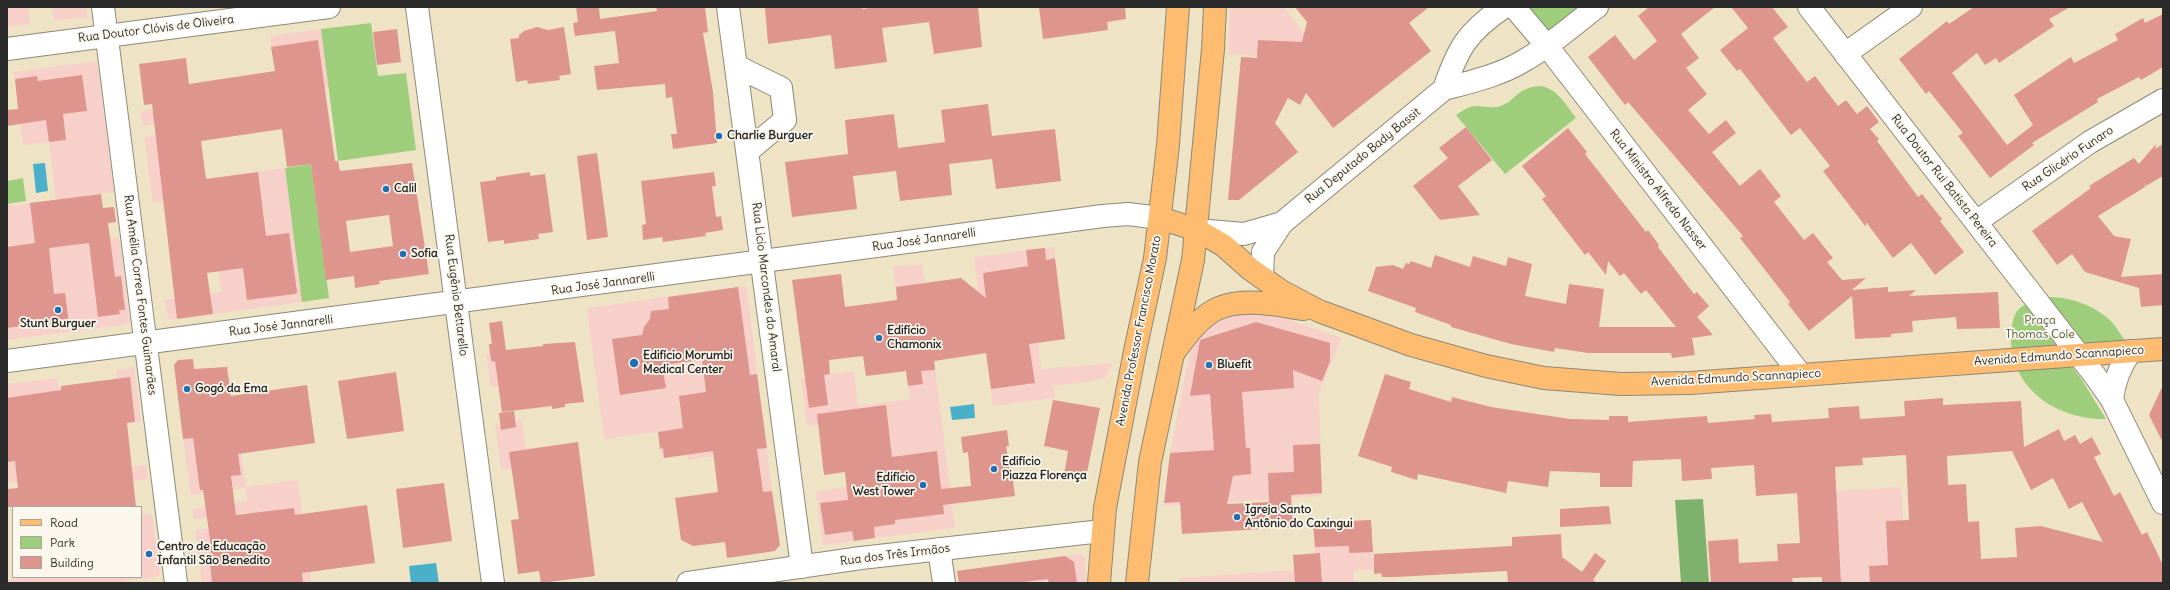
<!DOCTYPE html>
<meta charset="utf-8">
<style>
body{margin:0}
#map{position:relative;width:2170px;height:590px;overflow:hidden;background:#eee4c5;font-family:Delius,sans-serif}
canvas{display:block}
.frame{position:absolute;inset:0;border:8px solid #2b2b2b;pointer-events:none}
.legend{position:absolute;left:12px;top:506px;width:130px;height:72px;box-sizing:border-box;background:#fbf7ec;border:1px solid #a8a59f;margin:0;padding:5px 7px;list-style:none;font-size:12px;color:#2b2b2b}
.legend li{display:flex;align-items:center;gap:8px;height:20px}
.legend b{width:20px;border:1px solid #a8a59f}
</style>
<div id="map">
<canvas width="2170" height="590"></canvas>
<div class="frame"></div>
<ul class="legend">
<li><b style="height:5px;background:#fdbc70"></b>Road</li>
<li><b style="height:11px;background:#9ece7c"></b>Park</li>
<li><b style="height:11px;background:#dd958d"></b>Building</li>
</ul>
</div>
<script>
const g = document.querySelector('canvas').getContext('2d');
g.lineJoin = 'round';
function fillPath(path, color) { g.fillStyle = color; g.fill(path, 'evenodd'); }
function stroke(path, color, width, dash) { g.strokeStyle = color; g.lineWidth = width; g.lineCap = dash ? 'butt' : 'round'; g.setLineDash(dash || []); g.stroke(path); }
function drawText(font, color, halo, rows, align = 'center') {
  g.font = font + ' Delius,sans-serif'; g.lineWidth = 3.5; g.setLineDash([]); g.textBaseline = 'middle'; g.strokeStyle = halo; g.fillStyle = color; for (const [text, x, y, turn = 0] of rows) {
    g.save(); g.translate(x, y); g.rotate((+turn || 0) * Math.PI / 180); g.textAlign = isNaN(turn) ? turn : align; if (halo) g.strokeText(text, 0, 0); g.fillText(text, 0, 0); g.restore();
  }
}
fillPath(new Path2D(`
 M7,7H28L30,24L7,27Z
 M52,7H86L88,17L54,21Z
 M1230,7H1284L1315,47L1308,60L1228,54Z
 M321,29L329,88L278,95L270,36Z
 M97,61L114,192L83,196L89,241L119,237L130,324L7,340V206L56,200L49,142L23,145L14,72Z
 M196,104L198,118L142,126L140,111Z
 M199,129L206,179L285,168L302,302L168,320L165,300L221,292L210,207L208,196L153,203L144,137Z
 M1054,247L1065,339L1038,343L1041,369L1113,363L1105,379L1053,386L1055,398L993,406L974,257Z
 M922,264L955,528L875,538L870,497L895,481L887,416L807,426L801,378L854,371L858,406L910,399L893,267Z
 M746,286L759,385L733,389L720,290Z
 M693,293L706,392L763,418L772,491L750,494L714,456L688,460L687,455L662,458L658,432L604,439L587,308Z
 M1249,310L1277,316L1342,338L1319,392L1322,496L1164,506L1170,453L1192,341L1205,327Z
 M513,352L498,386L491,387L486,355Z
 M134,368L141,421L123,423L116,370Z
 M58,378L70,475L146,465L148,479L72,489L70,475L7,483V384Z
 M522,420L526,449L551,446L553,463L501,470L495,424Z
 M238,432L246,487L298,480L311,583H202L195,530L250,523L249,512L194,519L192,509L247,501L246,488L191,495L183,439Z
 M847,487L854,541L823,545L816,491Z
 M1901,487L1907,583H1841L1836,491Z
 M152,514L160,576L125,581V583H7V580L27,577H141V515Z
 M1371,520L1374,569L1354,571V583H1322L1320,553L1315,554L1313,523Z
 M1080,554L1085,557L1086,583H1006L1004,564Z
 M1294,570L1295,583H1179V578Z`), '#f7d0ca');
fillPath(new Path2D(`
 M1514,7H1597L1547,46Z
 M371,23L378,76L406,73L416,150L338,161L321,29Z
 M1538,86C1557,87 1565,104 1576,118L1505,174L1456,115C1462,111 1469,106 1476,106C1485,106 1491,109 1501,106C1516,100 1516,89 1538,86Z
 M311,164L329,298L302,302L285,168Z
 M23,178L26,201L7,204V181Z
 M2050,297C2072,297 2095,306 2111,321C2117,328 2122,337 2128,344L2059,349L2082,380L2106,419C2059,420 2013,391 2011,341C2011,332 2012,318 2017,311C2025,302 2039,300 2050,297Z`), '#9ece7c');
fillPath(new Path2D(`
 M1703,499L1709,583H1681L1675,500Z`), '#7eb16c');
fillPath(new Path2D(`
 M45,163L48,191L36,193L33,164Z
 M974,404L975,418L952,420L950,407Z
 M436,563L439,583H411L409,566Z`), '#4ab0c9');
fillPath(new Path2D(`
 M576,7H599L600,19L657,11L656,7H705L708,32L703,33L713,92L717,143L673,149L671,134H677L672,97L666,98L665,84L597,90L594,66L619,63L615,31L575,36L573,23L578,22Z
 M765,7H862V9L877,7H978L982,47L934,54L929,22L882,28L887,62L835,69L831,35L768,44Z
 M1039,7H1125L1126,19L1107,22L1108,30L1043,39Z
 M1295,7H1429L1409,23L1431,51L1333,128L1306,93L1300,105L1288,98L1275,123L1298,152L1239,200H1228L1241,57L1257,58L1258,40L1302,42L1307,22Z
 M1649,7H1715L1681,34L1699,58L1686,68L1707,94L1688,110L1709,134L1726,120L1736,133L1712,152L1740,186L1760,169L1781,196L1774,202L1804,240L1813,233L1833,258L1827,262L1842,280L1866,278L1852,290L1888,287V292L1916,290L1909,296L1998,292L2000,328L1957,329L1956,317L1912,321L1913,332L1891,334V337L1855,339L1852,296L1809,331L1788,304L1790,302L1740,238L1743,236L1628,102L1625,105L1588,57L1615,35L1634,60L1657,41L1638,16Z
 M1731,7H1772L1788,27L1773,38L1807,82L1815,76L1838,106L1846,100L1857,114L1867,106L1879,122L1870,129L1879,139L1877,141L1918,197L1922,194L1942,219L1940,221L1964,252L1935,275L1911,243L1893,258L1866,222V227L1823,171L1830,166L1800,128L1791,135L1740,69L1737,71L1720,50L1748,28Z
 M1974,7H2070L2049,19L2054,26L1999,63L1996,58L1985,65L1977,53L1952,73L2007,145L2033,125L2014,95L2071,57L2074,63L2118,40L2115,34L2143,18L2145,23L2163,14V67L2141,80L2139,77L2097,99L2098,102L2032,143L2034,145L1990,178L1958,136L1963,133L1929,91L1926,94L1899,59L1947,21L1949,24Z
 M537,27L548,30L564,27L571,74L559,76L560,80L528,84L527,80L516,82L510,39L519,38V35L524,31Z
 M397,29L401,62L377,65L373,32Z
 M318,40L335,161H338L340,171L412,163L429,274L379,281L380,284L355,288L354,276L326,280L311,164L287,167L282,129L201,141L206,179L258,172L266,236L289,233L297,292L295,294L247,300L243,268L207,273L213,314L177,319L152,104L144,105L139,64L186,58L189,84L275,71L271,47ZM389,215L393,246L350,252L346,221Z
 M82,75L87,111L63,114L66,140L49,142L46,120L7,126V110L18,109L15,79L37,76L38,81Z
 M988,104L992,136L1055,129L1061,181L996,189L992,159L949,164L952,195L900,201L896,171L853,176L857,209L792,217L785,162L848,154L845,120L894,114L898,148L945,142L941,110Z
 M1466,127L1492,160L1458,186L1480,215L1440,220L1413,186L1448,158L1439,148Z
 M1568,128L1587,152L1585,154L1610,186L1646,232L1648,230L1659,245L1658,247L1694,294L1697,292L1709,306L1697,317L1713,335L1692,338L1695,355L1672,358L1671,353H1588L1555,348L1554,352L1511,344L1451,327V325L1415,312L1416,308L1368,291L1376,267L1393,265L1403,269L1406,263L1409,264L1411,261L1431,268L1435,255L1470,267L1473,256L1506,266L1508,257L1532,264L1525,296L1566,304L1569,284L1604,289L1599,327H1676L1646,290L1641,294L1624,273L1620,276L1608,261L1606,275L1588,252L1585,255L1542,199L1546,196L1522,166Z
 M2156,144L2155,149L2163,144V176L2146,186V182L2145,187L2098,216L2114,236L2131,239L2121,277L2163,274V305L2141,307L2139,288L2085,272L2072,254L2057,265L2032,231L2091,188L2089,186L2134,158L2139,164Z
 M597,153L608,237L587,240L577,156Z
 M530,172V176L545,174L553,232L538,234L539,239L504,244V240L488,242L480,182L496,180V177Z
 M714,172L716,186H712L716,217L721,216L723,230L705,233L706,236L663,242L662,237L643,240L642,225L646,224L641,181Z
 M101,194L103,208L114,207L116,222L108,223L115,277L121,276L125,310H119L120,314L98,317L89,243L49,248L54,294L65,293L69,324L50,327L49,322L7,328V247L35,243L30,203Z
 M1045,248L1046,260L1055,258L1065,339L1029,344L1035,383L991,389L986,353L934,361L935,370L921,371L923,384L908,386L906,371L866,376L863,356L829,360L830,374L824,375L828,405L809,408L792,280L841,274L845,307L897,300L896,287L961,278L986,298L983,273L1028,266L1026,250Z
 M738,287L750,375L757,374L767,448L757,449L763,492L772,491L780,545L775,551L727,558L725,542L693,546L681,540L675,498L718,492L713,451L664,458L663,448L660,449L658,432L683,428L679,396L706,392L702,360L662,365L666,388L620,395L612,339L642,335L644,327L650,319L651,311L669,309L668,297Z
 M502,321L506,350L543,346V344L575,342L584,402L565,404V407L552,409V406L502,412L495,361L492,362L490,354L489,344H492L489,323Z
 M1256,322L1330,343V361L1322,381L1293,370L1294,388L1242,392L1246,448H1250L1251,474L1233,476L1227,504L1269,502L1268,473L1294,472L1293,445L1320,444L1322,493L1291,495L1293,527L1182,534L1180,502L1164,503L1170,453L1214,450L1210,394L1190,396L1200,340Z
 M193,359L194,369L227,367L231,396L307,385L315,443L238,454L241,475L231,476L236,515L294,508L295,515L367,505L375,563L302,573L303,583H212L209,553H211L210,539L203,490H200L193,438L183,439L174,365L178,360Z
 M396,372L404,431L347,439L338,381Z
 M1385,374L1411,382L1409,389L1451,402L1452,397L1491,407L1570,419L1609,420V416H1628V422L1707,416L1708,423L1755,419L1754,415L1771,414L1772,422L1829,418L1828,408L1859,406L1860,419L1905,416L1904,401L1943,398V405L2021,401L2024,447L2059,429L2064,441L2075,435L2080,444L2092,437L2101,454L2094,457L2114,496L2120,492L2142,535L2147,532L2163,565V583H1870L1869,566L1888,565L1886,521L1909,520L1906,455L1862,458L1863,465L1835,467L1841,583H1822V577L1792,578L1793,583H1711L1708,541L1738,539L1739,563L1778,561L1777,544L1800,543L1797,493L1756,496L1754,465L1711,468L1712,479L1682,481L1681,459L1633,461L1632,487H1600V473L1550,471L1548,487L1508,481L1506,493L1418,474L1417,480L1391,472L1392,467L1358,456ZM2012,451L2031,490L2053,478L2069,509L2082,502L2103,542L2041,526L2015,528L2017,557L1981,559L1979,521L1968,522L1966,484L1948,485L1947,456Z
 M130,377L135,422L127,423L136,507H8L7,489L18,488L15,461L8,462L7,451V398L61,390V386Z
 M2163,385V443L2149,415Z
 M1053,400L1100,408L1086,478L1064,475L1068,451L1044,446Z
 M886,405L892,457L937,451L941,489L971,486L968,452L963,453L961,437L1007,430L1009,446H1006L1011,480H1013L1015,496L943,505L944,514L895,520V524L874,527L875,538L854,541L852,531L825,535L820,503L848,500L845,472L824,475L817,414Z
 M514,411L516,427L501,430L499,413Z
 M578,442L595,576L541,583L539,571L518,574L511,520L519,519L509,452Z
 M444,483L452,541L403,548L396,489Z
 M1609,506L1611,524L1560,527V509Z
 M1371,520L1373,552L1349,553V546L1315,547L1313,523Z
 M1561,534L1562,557L1582,572L1595,553L1606,561L1593,580L1597,583H1508L1507,571L1396,577H1382L1381,573L1374,574V554L1512,546V537Z
 M1320,553L1322,583H1295L1293,555Z
 M1065,556L1074,562L1077,583H1049L1048,579L1016,583H959L957,571Z`), '#dd958d');
const minor = new Path2D(`
 M103,7L176,583
 M417,7L493,583
 M728,7L802,567
 M1514,7L1547,46L1801,375
 M1809,7L2096,377L2112,400L2163,503
 M7,49L329,7
 M1845,54L1911,7
 M736,66L781,88L785,120L748,151
 M1444,89C1458,48 1467,32 1504,7
 M1976,222L2090,142L2163,100
 M1197,230L1244,234L1282,223
 M1262,277L1263,252L1282,223L1444,89C1471,82 1501,75 1525,60C1551,45 1573,25 1597,7
 M7,361L1103,216L1128,214L1160,218
 M2112,400C2114,381 2120,366 2131,351
 M939,549L944,583
 M688,583L861,558L1102,531`);
const major = new Path2D(`
 M1160,218L1197,230L1223,245L1250,269L1281,291L1319,311L1411,345L1486,366L1544,378L1621,384L1690,383L2163,349
 M1175,351C1204,311 1219,298 1270,304C1282,305 1293,308 1304,309`);
const highway = new Path2D(`
 M1099,583L1105,508L1135,351L1155,258L1168,145L1178,7
 M1137,583L1150,462L1193,260L1213,49L1215,7`);
stroke(minor, '#8c8878', 24);
stroke(major, '#8c8878', 24);
stroke(highway, '#8c8878', 24);
stroke(minor, '#fff', 22);
stroke(major, '#fdbc70', 22);
stroke(highway, '#fdbc70', 22);
for (const [x, y, r, color] of [
 [719,136,4,"#1f6fb2"],
 [386,189,4,"#1f6fb2"],
 [403,254,4,"#1f6fb2"],
 [58,310,4,"#1f6fb2"],
 [879,338,4,"#1f6fb2"],
 [634,363,5,"#1f6fb2"],
 [1209,365,4,"#1f6fb2"],
 [187,389,4,"#1f6fb2"],
 [994,469,4,"#1f6fb2"],
 [923,485,4,"#1f6fb2"],
 [1237,517,4,"#1f6fb2"],
 [149,554,4,"#1f6fb2"]
]) { const dot = new Path2D(); dot.arc(x, y, r, 0, 2 * Math.PI); g.fillStyle = color; g.fill(dot); stroke(dot, '#fbf7ec', 1.5); }
drawText('12px', '#2b2b2b', '#fbf7ec', [
 ["Rua Doutor Clóvis de Oliveira",156,29,-7],
 ["Rua Deputado Bady Bassit",1363,156,-39],
 ["Rua Glicério Funaro",2068,159,-34],
 ["Rua Doutor Rui Batista Pereira",1944,181,52],
 ["Rua Ministro Alfredo Nasser",1658,190,52],
 ["Rua José Jannarelli",924,240,-8],
 ["Rua José Jannarelli",603,284,-8],
 ["Rua Licio Marcondes do Amaral",766,287,83],
 ["Rua Amélia Correa Fontes Guimarães",140,295,83],
 ["Rua Eugênio Bettarello",456,295,83],
 ["Rua José Jannarelli",281,326,-7],
 ["Avenida Professor Francisco Morato",1139,331,-79],
 ["Avenida Edmundo Scannapieco",2059,356,-4],
 ["Avenida Edmundo Scannapieco",1736,378,-3],
 ["Rua dos Três Irmãos",895,555,-7]
]);
drawText('bold 12px', '#2b2b2b', '#fbf7ec', [
 ["Charlie Burguer",727,136],
 ["Calil",394,189],
 ["Sofia",411,254],
 ["Stunt Burguer",58,324,"center"],
 ["Edifício",887,331],
 ["Chamonix",887,345],
 ["Edifício Morumbi",643,356],
 ["Medical Center",643,370],
 ["Bluefit",1217,365],
 ["Gogó da Ema",195,389],
 ["Edifício",1002,462],
 ["Piazza Florença",1002,476],
 ["Edifício",915,478,"right"],
 ["West Tower",915,492,"right"],
 ["Igreja Santo",1245,510],
 ["Antônio do Caxingui",1245,524],
 ["Centro de Educação",157,547],
 ["Infantil São Benedito",157,561]
], 'left');
drawText('12px', '#4e5c43', '#fbf7ec', [
 ["Praça",2040,321],
 ["Thomas Cole",2040,335]
]);
</script>
